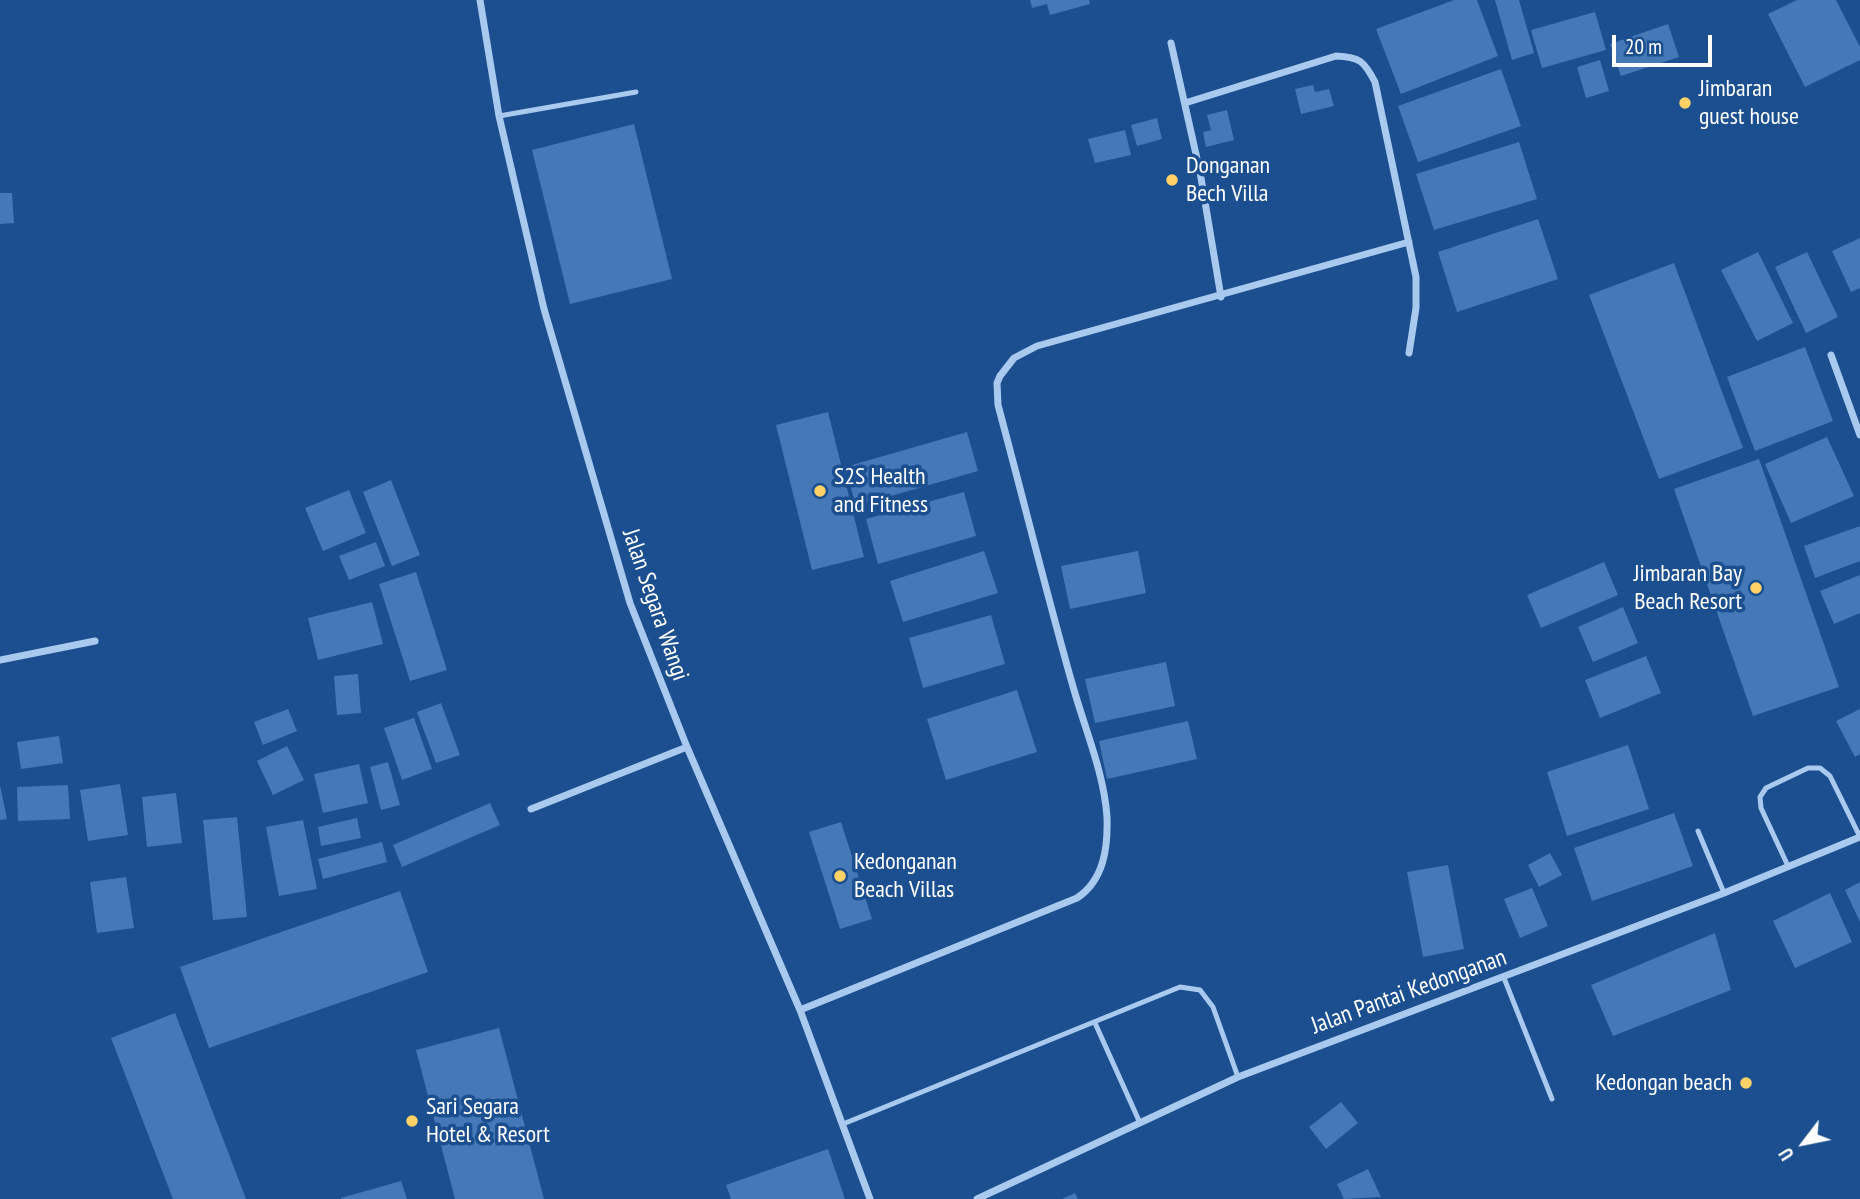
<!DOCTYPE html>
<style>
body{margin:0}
#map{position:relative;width:1860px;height:1199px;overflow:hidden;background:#1b4f8f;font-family:"PT Sans Narrow",sans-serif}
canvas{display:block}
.north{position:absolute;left:1769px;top:1108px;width:70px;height:70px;-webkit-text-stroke:5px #1b4f8f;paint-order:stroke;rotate:238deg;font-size:19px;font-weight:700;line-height:28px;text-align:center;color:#fff}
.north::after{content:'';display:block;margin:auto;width:24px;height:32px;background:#fff;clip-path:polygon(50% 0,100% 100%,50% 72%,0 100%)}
.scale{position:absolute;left:1612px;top:35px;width:100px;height:32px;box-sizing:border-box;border:4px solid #fff;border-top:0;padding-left:9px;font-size:21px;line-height:24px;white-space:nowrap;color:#fff;-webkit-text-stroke:5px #1b4f8f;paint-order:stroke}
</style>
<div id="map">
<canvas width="1860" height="1199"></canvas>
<div class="north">U</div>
<div class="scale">20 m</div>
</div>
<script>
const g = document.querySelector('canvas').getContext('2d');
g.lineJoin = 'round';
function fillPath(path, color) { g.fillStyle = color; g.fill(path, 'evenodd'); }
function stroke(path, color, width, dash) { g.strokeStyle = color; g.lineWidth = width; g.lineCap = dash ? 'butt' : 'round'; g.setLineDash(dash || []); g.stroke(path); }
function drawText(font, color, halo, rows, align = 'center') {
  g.font = font + ' "PT Sans Narrow",sans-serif'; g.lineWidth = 7; g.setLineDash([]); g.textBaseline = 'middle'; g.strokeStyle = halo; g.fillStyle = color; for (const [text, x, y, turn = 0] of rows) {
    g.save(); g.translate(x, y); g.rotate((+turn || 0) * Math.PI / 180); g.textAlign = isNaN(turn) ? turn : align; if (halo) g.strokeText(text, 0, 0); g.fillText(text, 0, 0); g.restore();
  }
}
fillPath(new Path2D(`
 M1030,0H1089L1090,4L1050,15L1047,4L1032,8Z
 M1454,0H1477L1498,56L1401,94L1376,29Z
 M1495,0H1519L1534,53L1512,60Z
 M1797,0H1836L1860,47V60L1805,87L1768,14Z
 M1595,12L1606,50L1542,68L1531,30Z
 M1668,24L1679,57L1621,76L1610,44Z
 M1600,60L1609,91L1586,98L1577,67Z
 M1501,69L1521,126L1418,162L1398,106Z
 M1313,85L1315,92L1329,89L1334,106L1301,114L1295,89Z
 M1227,110L1234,140L1206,147L1203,132L1211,130L1207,115Z
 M1157,118L1162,139L1137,146L1131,125Z
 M634,124L672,279L570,304L532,150Z
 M1125,130L1131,155L1095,163L1088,139Z
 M1519,142L1537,199L1434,230L1416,174Z
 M0,193H12L14,223L0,224Z
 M1538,219L1558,279L1457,312L1438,252Z
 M1860,238V288L1851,292L1832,251Z
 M1758,252L1793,323L1757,341L1721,270Z
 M1807,252L1838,317L1806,333L1775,267Z
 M1674,263L1743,448L1659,479L1589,295Z
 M1805,347L1833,421L1755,451L1727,377Z
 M828,412L864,557L812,570L776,425Z
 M967,432L978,471L856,506L845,467Z
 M1827,437L1854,496L1791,523L1765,464Z
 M1759,459L1839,687L1753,716L1674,489Z
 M391,480L420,555L392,566L363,492Z
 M349,490L366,533L323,551L305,508Z
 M964,492L976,536L878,564L866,519Z
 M1860,526V561L1815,578L1804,546Z
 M376,542L385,566L349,580L339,556Z
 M984,551L998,593L903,622L890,581Z
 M1138,551L1146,593L1070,609L1061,566Z
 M1604,562L1618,595L1541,628L1527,595Z
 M416,572L447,670L410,681L379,584Z
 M1860,575V613L1834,624L1820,591Z
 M372,602L383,644L318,660L308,618Z
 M1623,607L1638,643L1593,662L1578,627Z
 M991,615L1005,664L923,688L909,638Z
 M1646,656L1661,693L1600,718L1585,680Z
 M1166,662L1175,706L1095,723L1085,679Z
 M358,674L361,713L337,715L334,676Z
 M1017,690L1037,752L946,780L927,719Z
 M441,703L460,755L436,763L417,712Z
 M288,709L297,731L263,745L254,722Z
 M1860,709V754L1855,757L1836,721Z
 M414,718L432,769L402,780L384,728Z
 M1188,721L1197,759L1107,779L1099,741Z
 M59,736L63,763L21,769L17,742Z
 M1628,745L1649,809L1567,836L1547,772Z
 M287,746L304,780L273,795L257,761Z
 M388,762L400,805L381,810L370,767Z
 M359,764L368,803L323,813L314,774Z
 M120,784L128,835L88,841L80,790Z
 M0,785L7,819L0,820Z
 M68,785L70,819L18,821L17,787Z
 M176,793L182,843L147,847L142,797Z
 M490,803L500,825L402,867L393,845Z
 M1674,813L1693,866L1592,901L1574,848Z
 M237,817L247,917L213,920L203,820Z
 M357,818L361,838L321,846L318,827Z
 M303,820L317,889L279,896L266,827Z
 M841,822L872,919L840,929L809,832Z
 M382,842L387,862L323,879L318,859Z
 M1550,853L1562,875L1539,887L1528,865Z
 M1448,865L1464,949L1423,957L1407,872Z
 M126,877L134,928L97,933L90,882Z
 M1860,882V922L1845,890Z
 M1532,888L1548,926L1520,938L1504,899Z
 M400,891L428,972L209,1048L180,967Z
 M1830,893L1852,942L1795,968L1773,921Z
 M1715,933L1731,990L1613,1036L1591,985Z
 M175,1013L246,1199H173L111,1038Z
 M499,1028L544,1199H455L416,1050Z
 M1341,1102L1358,1123L1326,1149L1309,1127Z
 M828,1149L845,1199H731L726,1185Z
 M1368,1169L1381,1197L1344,1199L1337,1184Z
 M401,1181L407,1199H341V1198Z
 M1075,1193L1078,1199H1062Z`), '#4478b7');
stroke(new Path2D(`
 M499,116L636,92
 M1698,831L1724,893
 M1788,866L1761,808L1760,797L1766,788L1808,768H1820L1830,776L1860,837
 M1504,978L1552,1099
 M1095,1023L1140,1123
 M843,1124L1180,987L1200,990L1213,1007L1238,1077`), '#a9c9ee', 5);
stroke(new Path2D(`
 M480,0L499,116L544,309L630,603L687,747L800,1010L870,1199
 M1171,43L1200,172L1221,297
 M1185,103L1336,56C1360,57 1364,61 1375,82L1416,277V308L1409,353
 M1831,355L1860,435
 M0,660L95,641
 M531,809L687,747
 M800,1010L1077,898C1104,880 1108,848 1107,817C1104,772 1084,727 1072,683C1046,591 1023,498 998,405L997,383L1000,376L1014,358L1037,346L1409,242
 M977,1199L1238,1077L1724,893L1860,837`), '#a9c9ee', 7);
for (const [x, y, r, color] of [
 [1685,103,7,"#ffd166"],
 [1172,180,7,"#ffd166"],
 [820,491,7,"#ffd166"],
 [1756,588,7,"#ffd166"],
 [840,876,7,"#ffd166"],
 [1746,1083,7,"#ffd166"],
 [412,1121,7,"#ffd166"]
]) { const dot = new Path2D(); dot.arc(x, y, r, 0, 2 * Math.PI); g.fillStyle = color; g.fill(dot); stroke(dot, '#1b4f8f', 2.5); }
drawText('24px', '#fff', '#1b4f8f', [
 ["Jimbaran",1699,89],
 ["guest house",1699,117],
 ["Donganan",1186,166],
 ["Bech Villa",1186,194],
 ["S2S Health",834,477],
 ["and Fitness",834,505],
 ["Jimbaran Bay",1742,574,"right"],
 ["Beach Resort",1742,602,"right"],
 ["Kedonganan",854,862],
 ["Beach Villas",854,890],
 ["Kedongan beach",1732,1083,"right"],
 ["Sari Segara",426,1107],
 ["Hotel & Resort",426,1135]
], 'left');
drawText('24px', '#fff', '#1b4f8f', [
 ["Jalan Segara Wangi",655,605,71],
 ["Jalan Pantai Kedonganan",1409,992,-20]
]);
</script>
